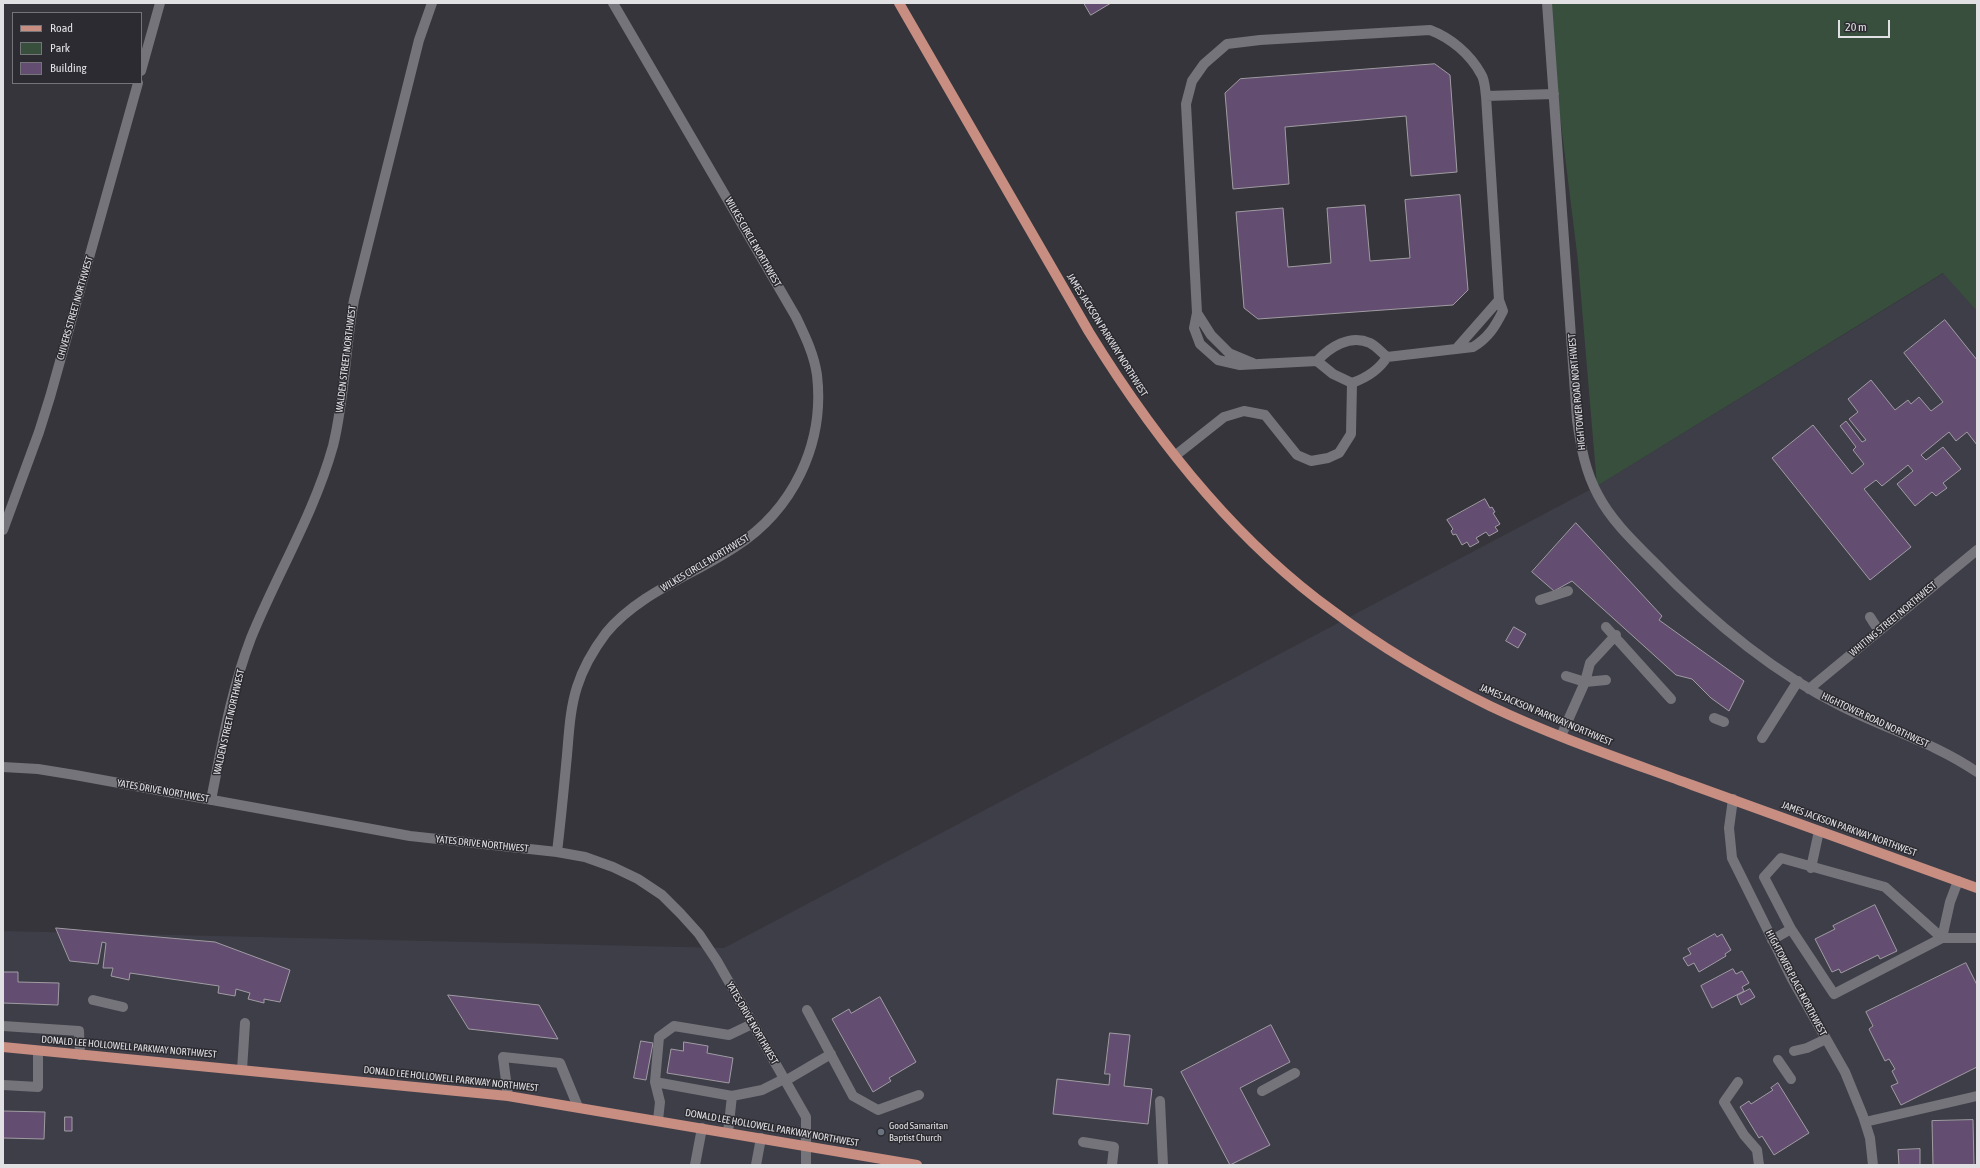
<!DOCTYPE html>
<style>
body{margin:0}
#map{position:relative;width:1980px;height:1168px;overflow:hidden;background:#35353b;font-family:"Asap Condensed",sans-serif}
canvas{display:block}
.frame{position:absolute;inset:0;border:4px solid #e1e1e4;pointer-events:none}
.legend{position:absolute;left:12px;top:12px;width:130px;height:72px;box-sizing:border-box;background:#2b2b31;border:1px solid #747479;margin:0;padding:5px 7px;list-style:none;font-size:12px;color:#e1e1e4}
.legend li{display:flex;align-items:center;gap:8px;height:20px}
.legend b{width:20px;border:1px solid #747479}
.scale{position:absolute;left:1838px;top:20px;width:52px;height:18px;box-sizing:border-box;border:2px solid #e1e1e4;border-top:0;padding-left:5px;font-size:12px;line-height:14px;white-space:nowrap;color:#e1e1e4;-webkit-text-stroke:3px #2b2b31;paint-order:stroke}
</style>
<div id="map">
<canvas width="1980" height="1168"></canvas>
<div class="frame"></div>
<ul class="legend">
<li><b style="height:5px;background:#c78e81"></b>Road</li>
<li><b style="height:11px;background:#394f3d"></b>Park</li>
<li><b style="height:11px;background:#634e71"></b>Building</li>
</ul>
<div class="scale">20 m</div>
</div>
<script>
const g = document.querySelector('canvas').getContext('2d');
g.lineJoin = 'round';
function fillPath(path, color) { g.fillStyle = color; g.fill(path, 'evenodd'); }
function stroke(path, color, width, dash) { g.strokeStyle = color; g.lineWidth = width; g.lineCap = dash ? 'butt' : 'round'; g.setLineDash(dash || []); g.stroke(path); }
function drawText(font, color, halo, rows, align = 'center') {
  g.font = font + ' "Asap Condensed",sans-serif'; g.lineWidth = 3; g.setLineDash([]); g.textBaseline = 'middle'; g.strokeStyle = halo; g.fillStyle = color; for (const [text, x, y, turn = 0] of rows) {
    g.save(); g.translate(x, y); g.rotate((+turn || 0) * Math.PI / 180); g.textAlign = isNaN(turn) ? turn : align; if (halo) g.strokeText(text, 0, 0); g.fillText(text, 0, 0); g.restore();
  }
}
fillPath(new Path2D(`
 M1944,273L1977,311V1165H3V931L724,948L1597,486Z`), '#3e3e49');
fillPath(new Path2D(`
 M1546,3H1977V311L1943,273L1597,486L1578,261Z`), '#394f3d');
const building = new Path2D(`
 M1084,3H1111L1091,15Z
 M1435,64L1450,75L1457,172L1411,176L1406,116L1285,127L1289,184L1233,189L1225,93L1240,79Z
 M1460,195L1468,290L1453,305L1258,319L1244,308L1236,212L1283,208L1288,267L1331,263L1327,208L1365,205L1370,261L1410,258L1405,200Z
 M1945,320L1977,360V445L1967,432L1956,441L1949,432L1921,455L1926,460L1943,447L1961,469L1943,483L1947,488L1936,496L1932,492L1915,506L1897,484L1913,471L1908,465L1882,486L1876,480L1864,489L1911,547L1870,580L1772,458L1813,425L1852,474L1864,464L1853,450L1856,447L1840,426L1846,421L1862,442L1866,440L1849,419L1858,412L1848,399L1871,380L1895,410L1908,400L1911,404L1919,397L1931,411L1943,402L1904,353Z
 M1485,499L1490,508L1492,507L1495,512L1493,513L1500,524L1495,527L1498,531L1489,536L1486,532L1476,538L1479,542L1470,547L1467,542L1462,545L1456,534L1453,535L1451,531L1453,529L1447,520Z
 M1576,523L1662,616L1659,620L1744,681L1729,711L1711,698L1692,679L1676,675L1572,581L1554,591L1532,572Z
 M1514,627L1526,634L1518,648L1506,641Z
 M1875,905L1897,951L1880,959L1878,955L1841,973L1839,969L1832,972L1815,939L1835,929L1833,926Z
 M56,928L215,942L290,970L280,1002L264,999V1003L248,999L250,993L236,989L235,996L218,993L219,986L130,973L129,980L111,976L113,968H103L106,943L102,942L98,964L70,961Z
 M1715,934L1717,937L1722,934L1731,950L1725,954L1726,956L1699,972L1694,963L1688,966L1683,958L1691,954L1688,949Z
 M1966,963L1977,985V1067L1901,1105L1891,1086L1898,1083L1892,1071L1895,1069L1889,1059L1885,1061L1869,1029L1873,1026L1866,1012Z
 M1733,969L1736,974L1742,971L1749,983L1742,987L1744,991L1712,1008L1701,986Z
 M3,972H18V982L59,983L58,1005L3,1003Z
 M1750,989L1755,997L1741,1005L1737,996Z
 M448,995L539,1005L558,1039L469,1029Z
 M880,997L916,1062L889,1078L891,1081L873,1092L832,1019L849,1009L851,1013Z
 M1271,1025L1290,1062L1240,1088L1270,1145L1230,1165L1181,1072Z
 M1110,1033L1130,1035L1124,1086L1152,1089L1148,1124L1053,1114L1057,1079L1109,1085L1110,1074H1105Z
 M641,1041L653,1043L646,1080L634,1078Z
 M684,1042L708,1046L707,1053L733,1058L729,1083L667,1073L671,1049L683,1051Z
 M1778,1083L1809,1133L1774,1155L1762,1136L1759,1138L1740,1107L1749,1101L1751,1104L1773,1090L1771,1088Z
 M3,1111L45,1112L44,1139L3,1138Z
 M65,1117H72V1131H65Z
 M1973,1120L1974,1165H1933L1932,1121Z
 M1920,1149V1165H1899L1898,1150Z`);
fillPath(building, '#634e71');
stroke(building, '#a09ca2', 1);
stroke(new Path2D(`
 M1547,3L1577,420C1581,447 1585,471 1598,495C1611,520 1633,541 1652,560C1707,617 1770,671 1841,706C1886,729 1935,743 1977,772
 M141,71L160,3
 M1486,96L1554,94
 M1197,313L1211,335L1229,353L1253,363
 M1456,349L1499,300
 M1317,361C1330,347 1350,334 1370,343C1376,346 1381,352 1387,357
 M1176,455L1224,417L1244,411L1265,415L1297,455L1311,461L1328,458L1339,453L1351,434L1352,383L1333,374L1317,361L1240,365L1218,360L1200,344L1194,328L1197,313L1186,104L1192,81L1204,64L1227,44L1260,40L1430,30C1451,38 1470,54 1481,74C1485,80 1485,89 1486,96L1499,300L1503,311C1495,327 1488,338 1473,347L1387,357C1379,370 1366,378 1352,383
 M3,530L39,432L50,397L138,83
 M1540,600L1568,591
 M1870,617L1879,631
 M1606,627L1671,699
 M1566,676L1585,682L1606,680
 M1809,689L1977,550
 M1714,718L1724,722
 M1561,736L1585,682L1590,663L1616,635
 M1762,738L1798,681
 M3,767L38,769L75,775L410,836L557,852L585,857L613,867L638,879L662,895L681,914L699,934L717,961L806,1117V1165
 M1733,799L1729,828L1732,858L1792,979L1845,1072L1863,1116L1870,1138L1873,1165
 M211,800C222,745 231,690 251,638C277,574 314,514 333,446C345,398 345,349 354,300L419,40L432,3
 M557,852C561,819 564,787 567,755C569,732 570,709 577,687C583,668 594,649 606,633C639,593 693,575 735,547C793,510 825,444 817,375C814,354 805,336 796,317L613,3
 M1781,858L1885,887L1942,938L1834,994L1791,929L1764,877Z
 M1811,868L1819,831
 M1958,881L1950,902L1942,938H1977
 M1772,940L1791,929
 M93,1000L123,1007
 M807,1010L853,1096L878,1110L919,1095
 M3,1026L79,1031L80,1055
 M1794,1051L1807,1048L1826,1039
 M1778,1060L1791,1079
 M242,1070L245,1023
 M785,1081L831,1054
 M655,1082L732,1096L762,1090L784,1079
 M1738,1082L1724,1102L1744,1135L1757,1150L1759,1165
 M3,1085L38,1087V1051
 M1262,1091L1295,1073
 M508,1096L503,1057L560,1063L578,1107
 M1160,1101L1163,1165
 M658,1120L660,1102L655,1082L659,1037L674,1026L729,1035L752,1024
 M1865,1122L1977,1096
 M728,1132L732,1096
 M1083,1142L1114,1147L1112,1165
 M695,1165L702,1128
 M756,1165L761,1138`), '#74747a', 10);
stroke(new Path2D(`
 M899,3L1089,332C1153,436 1232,538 1333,611C1382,648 1435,679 1490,706C1555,737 1624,760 1692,785C1787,819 1882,853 1977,888
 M3,1047L508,1096L917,1165`), '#c78e81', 10);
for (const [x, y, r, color] of [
 [881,1132,4,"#6b7280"]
]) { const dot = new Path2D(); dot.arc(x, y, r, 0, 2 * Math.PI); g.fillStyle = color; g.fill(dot); stroke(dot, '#2b2b31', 1.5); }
drawText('10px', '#e1e1e4', '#2b2b31', [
 ["WILKES CIRCLE NORTHWEST",753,242,60],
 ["CHIVERS STREET NORTHWEST",75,308,-74],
 ["JAMES JACKSON PARKWAY NORTHWEST",1107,335,58],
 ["WALDEN STREET NORTHWEST",346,359,-83],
 ["HIGHTOWER ROAD NORTHWEST",1577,392,-95],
 ["WILKES CIRCLE NORTHWEST",705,563,-31],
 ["WHITING STREET NORTHWEST",1893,619,-40],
 ["JAMES JACKSON PARKWAY NORTHWEST",1546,715,23],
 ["HIGHTOWER ROAD NORTHWEST",1875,720,25],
 ["WALDEN STREET NORTHWEST",229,722,-77],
 ["YATES DRIVE NORTHWEST",163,791,10],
 ["JAMES JACKSON PARKWAY NORTHWEST",1849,829,20],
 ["YATES DRIVE NORTHWEST",482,844,6],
 ["HIGHTOWER PLACE NORTHWEST",1796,983,62],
 ["YATES DRIVE NORTHWEST",752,1023,60],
 ["DONALD LEE HOLLOWELL PARKWAY NORTHWEST",129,1047,5],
 ["DONALD LEE HOLLOWELL PARKWAY NORTHWEST",451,1079,6],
 ["DONALD LEE HOLLOWELL PARKWAY NORTHWEST",772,1128,10]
]);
drawText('10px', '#e1e1e4', '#2b2b31', [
 ["Good Samaritan",889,1126],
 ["Baptist Church",889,1138]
], 'left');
</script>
